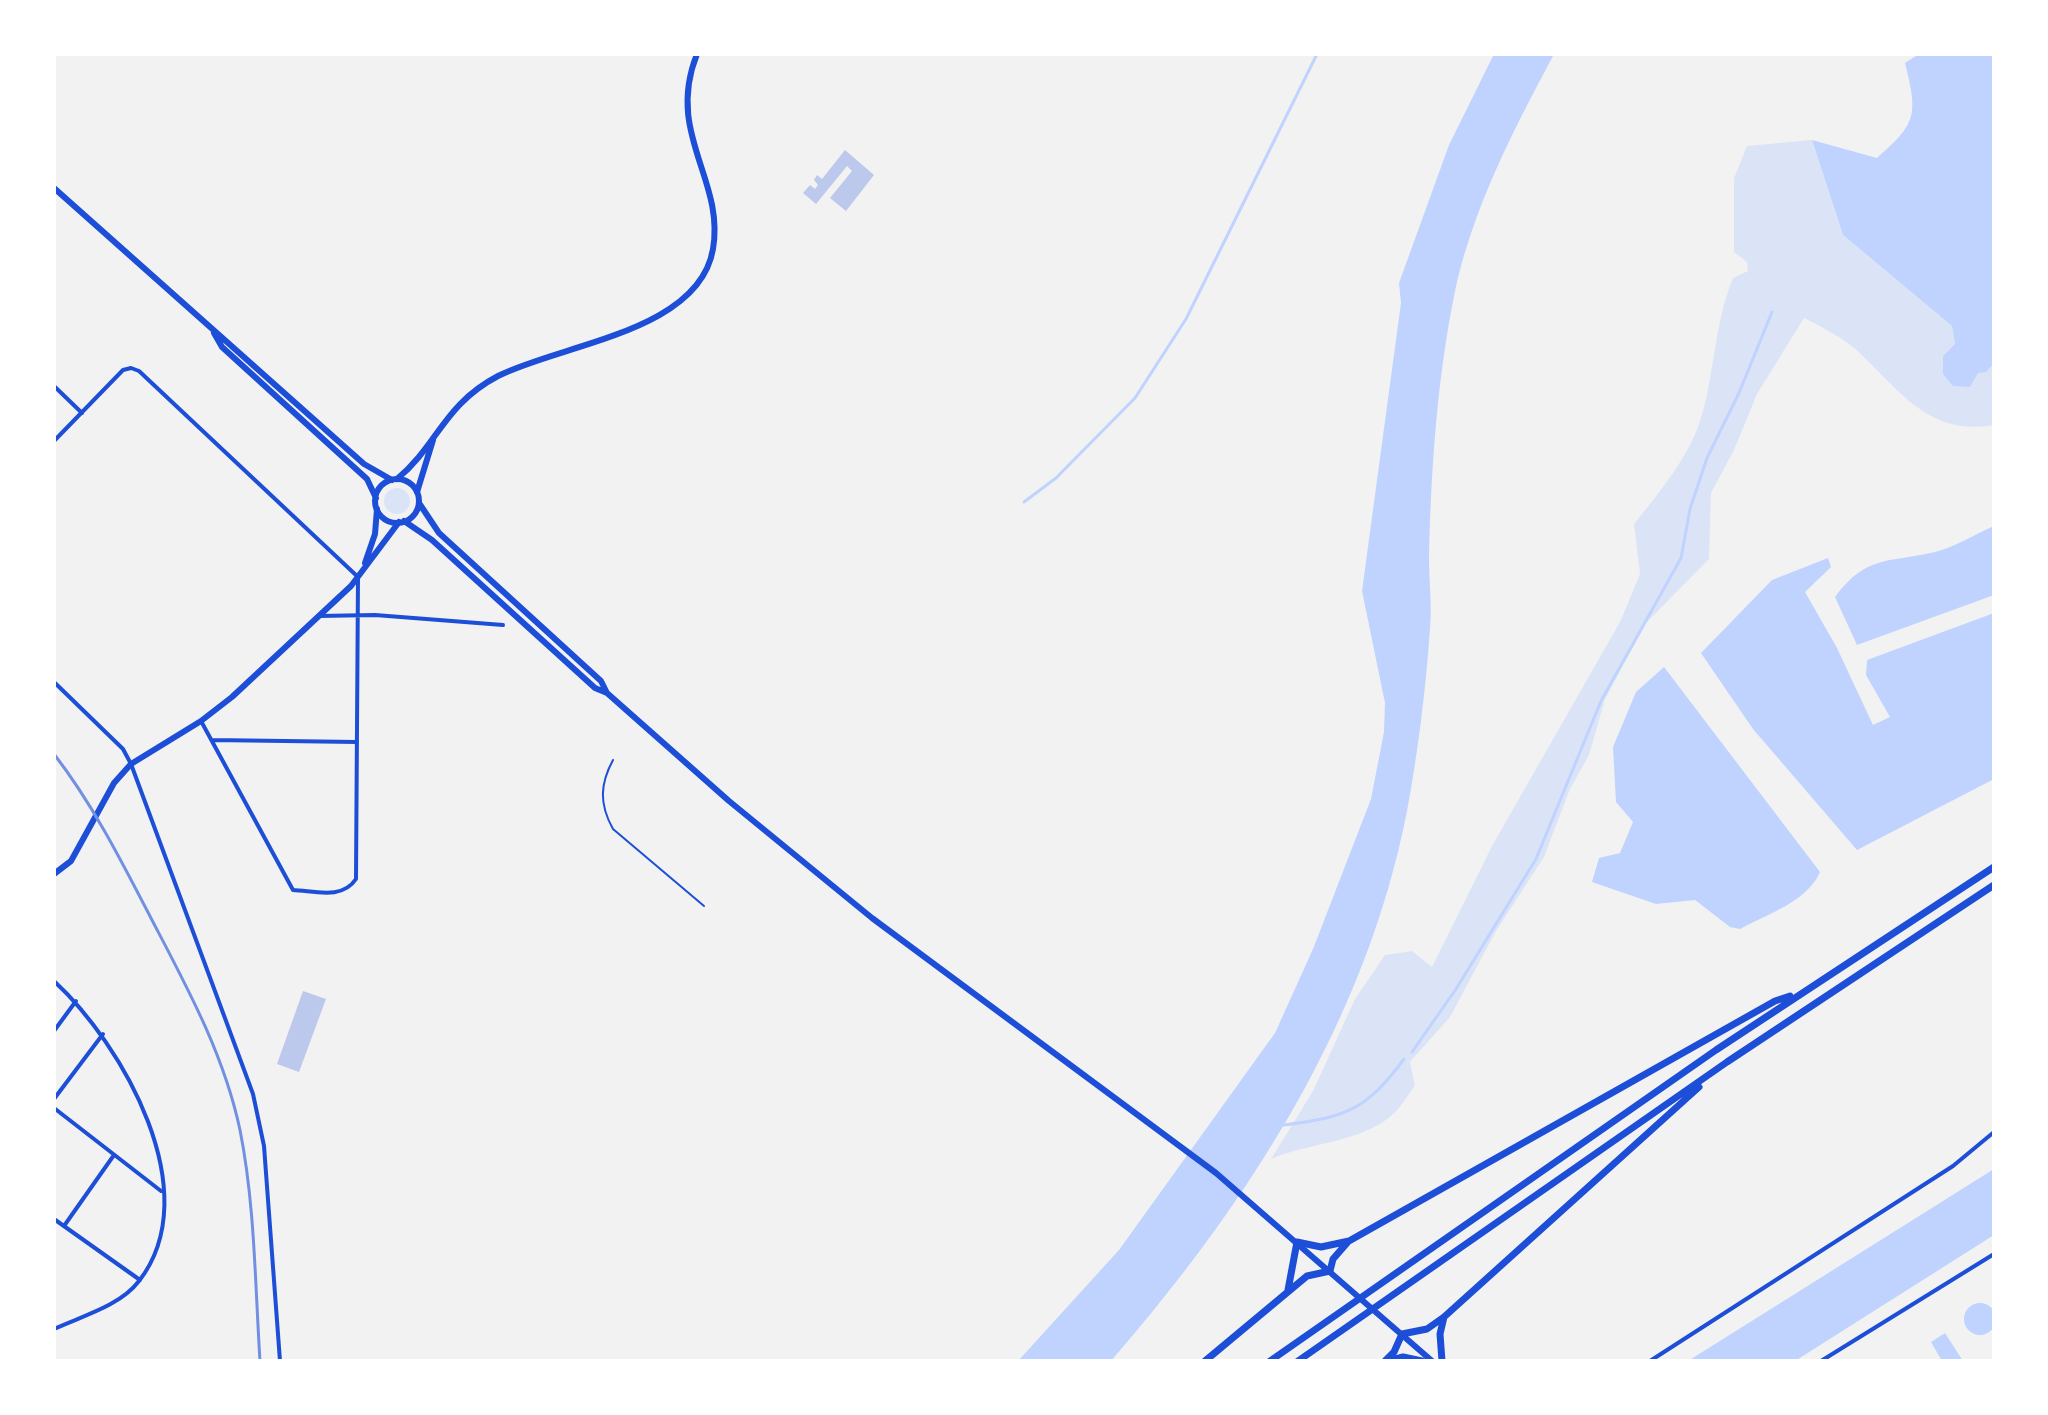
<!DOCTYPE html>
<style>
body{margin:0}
#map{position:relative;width:2048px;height:1415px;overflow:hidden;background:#f2f2f2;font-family:Mulish,sans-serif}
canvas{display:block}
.frame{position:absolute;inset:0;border:56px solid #fff;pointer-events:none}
</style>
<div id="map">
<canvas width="2048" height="1415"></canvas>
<div class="frame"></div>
</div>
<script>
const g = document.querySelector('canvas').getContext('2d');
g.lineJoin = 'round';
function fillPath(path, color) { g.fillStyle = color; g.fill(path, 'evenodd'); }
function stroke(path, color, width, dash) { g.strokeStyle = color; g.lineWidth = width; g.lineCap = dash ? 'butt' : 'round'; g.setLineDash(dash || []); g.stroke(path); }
fillPath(new Path2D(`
 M1812,140L1843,235L1952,326L1955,344L1978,373L1994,363V425C1926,437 1897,386 1853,347C1839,336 1820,326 1804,318L1757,394L1734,450L1711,493L1709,559L1646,623L1605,699L1589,755L1570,789L1544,857L1496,931L1450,1017L1410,1062L1415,1086C1407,1096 1400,1109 1391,1116C1359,1143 1307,1143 1271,1159L1313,1091L1355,999L1385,955L1412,951L1432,967L1492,846L1620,622L1640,574L1634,524C1658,494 1684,463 1698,427C1715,379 1713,326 1733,278L1748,271L1747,262L1734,252V178L1747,146Z
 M384 501a13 13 0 1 1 26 0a13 13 0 1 1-26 0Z`), '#dbe4f7');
fillPath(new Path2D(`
 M1494,54H1554C1514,129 1471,211 1454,296C1437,381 1431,470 1429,557C1429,581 1432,605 1430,628C1426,688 1418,752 1407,811C1366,1021 1249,1202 1111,1361H1018L1119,1250L1275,1033L1313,949L1371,799L1384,732L1385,703L1362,591L1401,303L1399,283L1449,145Z
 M1919,54H1994V363L1986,372L1978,373L1970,387L1953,386L1943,374V356L1955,344L1952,326L1843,235L1812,140L1877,158C1917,123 1918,115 1905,63Z
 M1994,526V595L1857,645L1835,597C1867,554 1889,563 1935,552C1955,547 1975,534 1994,526Z
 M1828,558L1831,567L1805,592L1837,648L1873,725L1890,717L1866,675L1867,660L1994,613V779L1857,850L1753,729L1701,653L1772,580Z
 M1664,667L1820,872C1807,902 1767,914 1740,929L1730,927L1695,900L1656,904L1592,882L1599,858L1620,853L1633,822L1616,802L1613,747L1636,692Z
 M1994,1169V1235L1795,1361H1688Z
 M1964 1319a16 16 0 1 1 32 0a16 16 0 1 1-32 0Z
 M1945,1333L1963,1361H1942L1931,1342Z`), '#bfd3fe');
stroke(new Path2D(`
 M1024,502L1056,478L1135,398L1186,319L1317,54
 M1412,1052L1456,989L1536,859L1601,701L1681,558L1690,509L1707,458L1739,393L1772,312
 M1284,1125C1347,1117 1366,1110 1404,1059`), '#bfd3fe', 3);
fillPath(new Path2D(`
 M845,150L874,175L846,211L830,198L852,171L847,166L816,204L803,193L810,185L815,189L818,185L814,180L817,175L822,179Z
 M303,991L326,999L299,1072L277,1064Z`), '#bdc9ec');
stroke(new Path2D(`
 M613,760C600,784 599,804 613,829L704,906`), '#1d4ed8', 2);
stroke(new Path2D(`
 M54,386L82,413
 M54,441L123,370L131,368L139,371L358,577L356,879C342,900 315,891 293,890L201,721
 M318,616L375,615L503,625
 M54,682L123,749L131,764L253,1094L264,1146L280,1361
 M212,740L357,742
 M54,981C122,1044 208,1192 139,1281C120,1306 82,1316 54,1329
 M54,1031L76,1001
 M54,1099L103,1034
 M54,1108L161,1191
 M54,1219L140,1280
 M64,1226L114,1155
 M1650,1361L1953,1166L1994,1132
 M1821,1361L1994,1254`), '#1d4ed8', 4);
stroke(new Path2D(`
 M397,479C438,445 443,405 498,376C561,344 699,332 713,249C725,179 665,134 697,54
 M417,492L433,440
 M365,563L375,534L377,509
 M54,874L71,861L114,783L131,764L201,721L232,697L351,586L399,522`), '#1d4ed8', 6);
stroke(new Path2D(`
 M54,188L364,464L392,480
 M214,333L222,347L367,479L376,498
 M375 501a22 22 0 1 1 44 0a22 22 0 1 1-44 0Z
 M419,503L439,533L601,681L607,693
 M404,521L432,540L595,688L607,693L729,801L872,918L1216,1173L1432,1361`), '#1d4ed8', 6);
stroke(new Path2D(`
 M1288,1290L1297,1242L1321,1247L1349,1241L1775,1001L1790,996
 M1205,1361L1307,1276L1330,1271L1333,1259L1347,1243
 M1270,1361L1716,1050L1994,867
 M1298,1361L1727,1062L1994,885
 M1385,1361L1394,1352L1402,1334L1427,1329L1444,1317L1699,1087
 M1388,1361L1403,1357L1422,1361
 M1442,1361L1440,1334L1444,1317`), '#1d4ed8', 7);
stroke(new Path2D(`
 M54,754C94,806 123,864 153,922C188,989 224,1055 240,1130C255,1205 255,1284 260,1361`), '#7290e2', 3);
</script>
